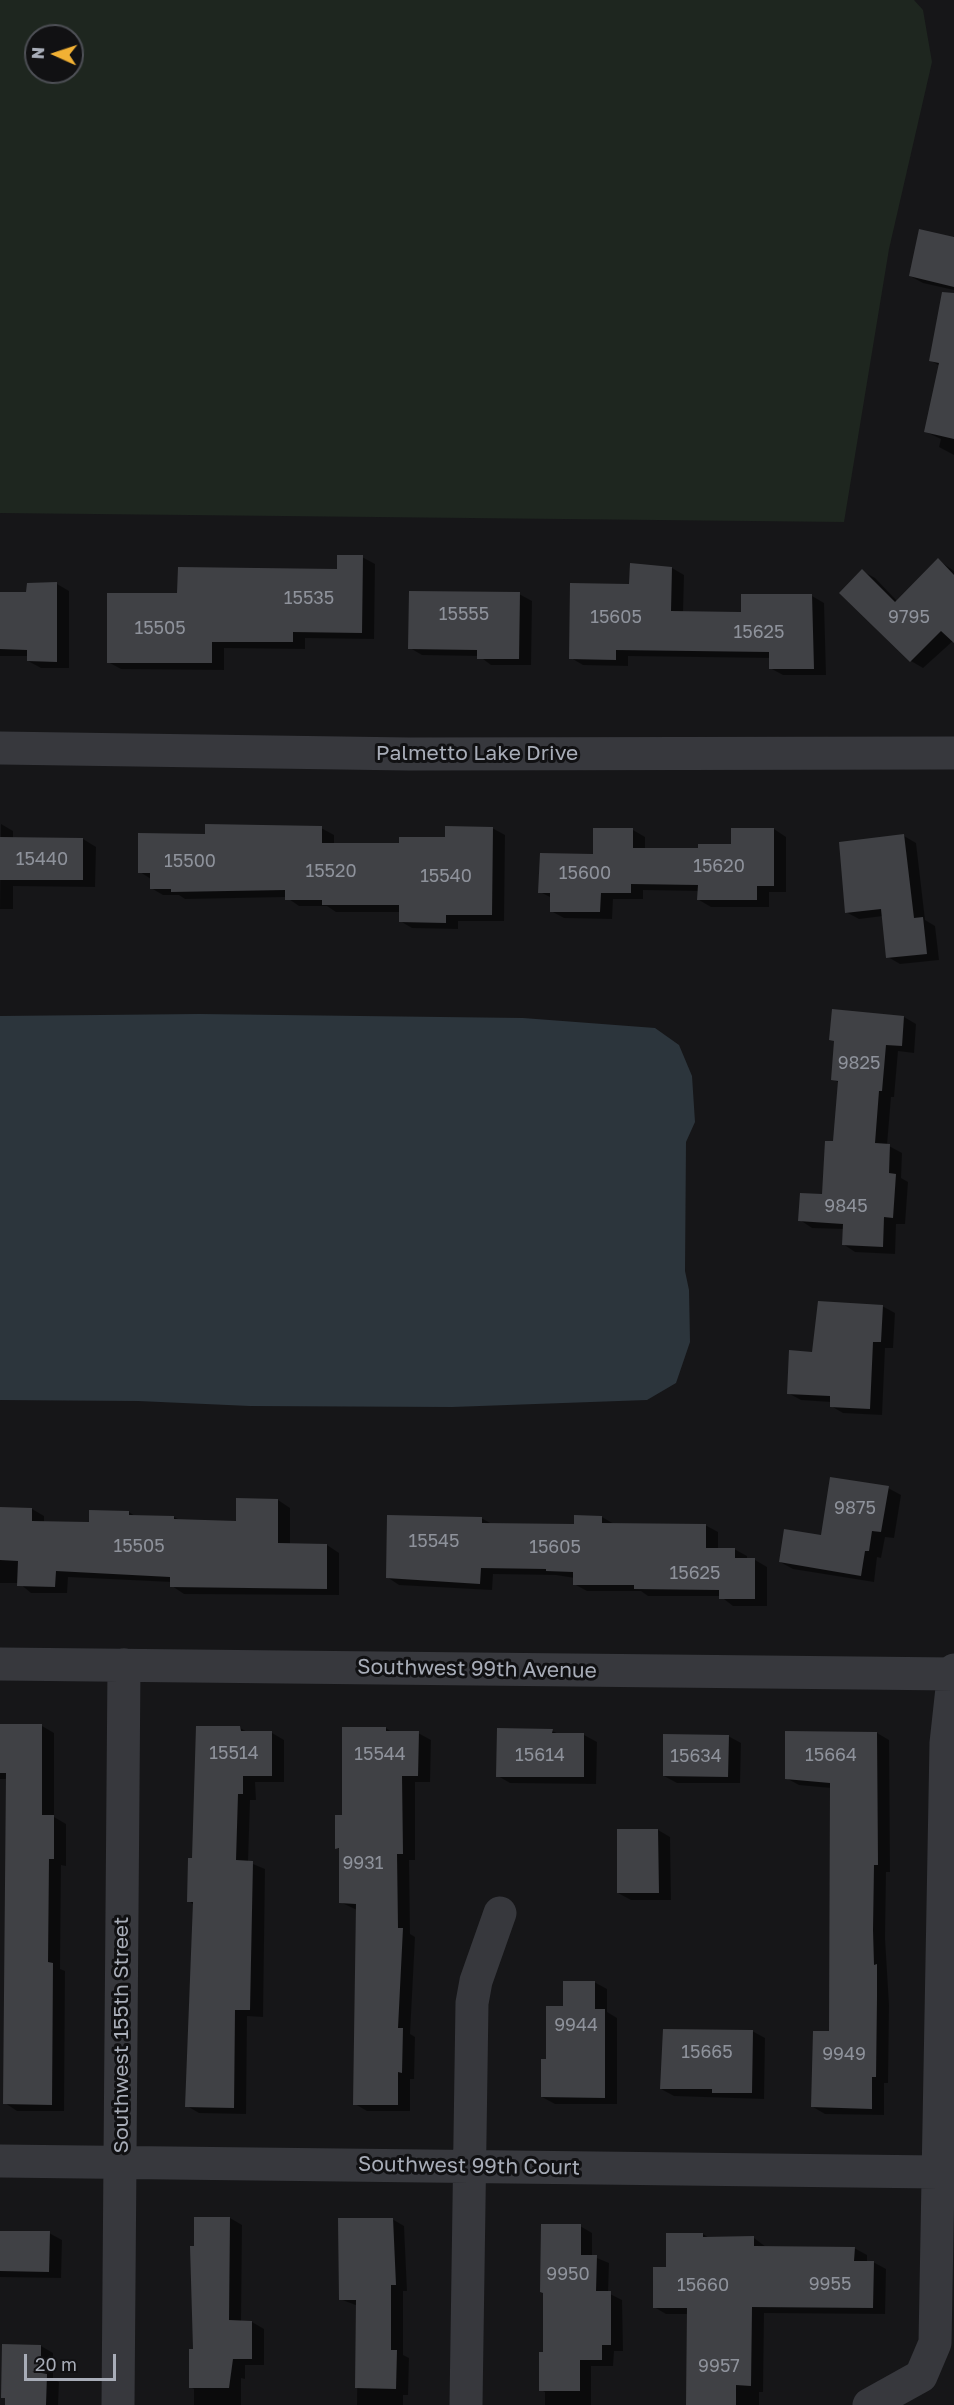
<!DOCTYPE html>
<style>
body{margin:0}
#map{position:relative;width:954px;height:2405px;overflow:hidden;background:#161618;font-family:"Golos Text",sans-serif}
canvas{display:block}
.north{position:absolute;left:24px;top:24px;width:60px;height:60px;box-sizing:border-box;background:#111113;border:2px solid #4d4f55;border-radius:50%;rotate:273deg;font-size:16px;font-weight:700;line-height:24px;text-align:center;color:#a8adb8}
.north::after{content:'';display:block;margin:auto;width:21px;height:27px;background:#f2b134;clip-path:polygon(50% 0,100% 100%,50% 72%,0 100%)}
.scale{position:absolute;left:24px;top:2354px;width:92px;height:27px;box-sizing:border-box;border:3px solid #a8adb8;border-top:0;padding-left:8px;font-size:18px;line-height:21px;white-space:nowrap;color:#a8adb8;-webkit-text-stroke:4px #111113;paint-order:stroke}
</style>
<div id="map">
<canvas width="954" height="2405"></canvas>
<div class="north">N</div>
<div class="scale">20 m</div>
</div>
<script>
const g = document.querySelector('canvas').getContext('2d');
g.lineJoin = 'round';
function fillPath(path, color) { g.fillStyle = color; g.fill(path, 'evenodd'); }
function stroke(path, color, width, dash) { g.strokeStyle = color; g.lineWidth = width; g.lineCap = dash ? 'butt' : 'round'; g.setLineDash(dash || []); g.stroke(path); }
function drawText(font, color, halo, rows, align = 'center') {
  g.font = font + ' "Golos Text",sans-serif'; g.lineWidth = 6; g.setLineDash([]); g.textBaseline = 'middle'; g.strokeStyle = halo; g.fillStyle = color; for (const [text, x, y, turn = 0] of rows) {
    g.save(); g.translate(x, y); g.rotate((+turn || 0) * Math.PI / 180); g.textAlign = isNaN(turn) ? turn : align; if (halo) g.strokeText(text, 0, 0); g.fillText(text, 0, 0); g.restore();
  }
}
fillPath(new Path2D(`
 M0,0H914L923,10L932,62L889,249L844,522L0,513ZM36,36H72V72H36Z`), '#1e261f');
fillPath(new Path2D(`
 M199,1014L523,1018L655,1028L679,1045L692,1076L695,1122L686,1142L685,1271L689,1290L690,1342L676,1383L647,1400L452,1407L250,1406L138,1401L0,1400V1016Z`), '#2c353c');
fillPath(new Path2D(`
 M954,236V290L923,283L910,276Z
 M954,336V455L939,447L941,439L926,432L940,366L930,360Z
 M362,557L375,564L374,639L305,638V649L224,648V670L121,669L108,662L179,595L339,570Z
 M938,560L954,571V640L923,668L911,661L862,571L875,578L897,601Z
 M672,568L684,575L683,613L742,614L812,596L824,603L826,675H783L770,668L771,658L628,656V666L583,665L571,658L630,585Z
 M57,584L69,591V668H41L28,661V656H0V593H28Z
 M519,594L532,601L531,665H491L479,656L422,655L410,648Z
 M1,824L13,831V839H83L96,847L95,887L13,886V909H0Z
 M321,828L334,835V844H401L447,839L492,828L505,835L504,921H458V929L412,928L400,921V912H336L327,906H299L286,897L185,899L179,895H163L151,888V879L140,872L207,836Z
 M774,829L786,837V892H769V907H711L699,900V891L643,890V899H613L612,919L564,918L551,911L552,898L540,892L633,830L645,837V849H700L733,846Z
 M904,836L916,843L925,920L935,926L939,960L900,964L888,957L883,916L859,919L846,912Z
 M833,1011L904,1017L916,1024L914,1053L898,1051L894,1097H891L887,1145L902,1153L901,1178L908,1182L905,1224H896L895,1254L855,1252L843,1244L844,1229L812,1228L800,1220L823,1195L834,1143L839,1083L833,1079L836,1042L831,1039Z
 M882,1306L895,1313L893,1348H885L882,1415L843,1413L831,1406V1402L801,1400L788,1393L813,1353Z
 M888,1488L901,1495L894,1538L885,1537L881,1558L877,1557L874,1582L793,1569L780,1562L822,1536Z
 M278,1500L290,1508V1545H327L339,1553V1595L184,1594L172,1586V1582L68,1577L67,1593H31L19,1583H0V1509H32L44,1516V1523H90L129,1512L135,1516L174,1517L180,1520L237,1522Z
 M575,1517H602L614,1524L705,1525L718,1532V1549H734L747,1556V1560H755L767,1567V1606H733L720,1596H648L641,1591H587L574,1584L575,1578L556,1575L493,1574L492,1590L399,1585L387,1577L481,1518L492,1524L575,1526Z
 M0,1726H42L54,1733V1817L66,1824V1866L61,1865L60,1969L65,1971L64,2111H17L5,2103L8,1779H0Z
 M240,1728L249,1733H272L284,1740V1782H255L256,1800H250L248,1862L265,1869L263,2017L247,2016L246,2114L199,2113L187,2106L194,1905L189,1901L194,1859Z
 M344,1728H386L393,1733H418L431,1740L430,1782H415V1860H409L410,1934L415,1937L410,2034L415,2037L414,2079H410V2111H367L355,2104L357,1910L340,1902L341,1850L337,1848L344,1817Z
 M552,1731L559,1734L584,1735L597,1742L596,1784L510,1783L498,1776Z
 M877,1733L889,1740L890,1872H886L885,1938L889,2005L888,2083H884V2115L825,2114L813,2107L831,2032V1788L799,1785L786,1778Z
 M728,1736L741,1743L740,1783H677L664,1776Z
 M658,1830L670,1837L671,1900H631L618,1893Z
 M594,1982L607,1989V2012L617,2018V2104H555L542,2097L547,2061L564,2008Z
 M752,2031L765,2038L764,2099L674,2096L661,2089Z
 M195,2218H230L242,2225L241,2322H252L264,2329V2365H245V2379L241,2378V2405H194V2389L190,2387L195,2351Z
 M392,2219L404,2226L407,2291H403V2355L409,2358L408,2395H403V2405H357L358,2306L340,2299Z
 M580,2226L592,2233V2256L609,2263L608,2293L622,2300L623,2351H614L613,2366H591V2405H545V2392L541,2390L545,2354Z
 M0,2232L49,2233L62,2240L61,2278L0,2277Z
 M703,2234L709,2238H754L766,2247L854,2248L867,2255V2262H873L886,2269L885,2314L764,2313L763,2392H759V2405H688V2314H666L654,2307L667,2268Z
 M41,2346L53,2353V2379L59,2382L58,2405H6Z`), '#0007');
fillPath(new Path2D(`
 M919,229L954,237V287L909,276Z
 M942,292L954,293V439L924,432L939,363L929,361Z
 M337,555H363L362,633L293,632V642H212V663H107V593H177L178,567L337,569Z
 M938,558L954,575V643L941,631L910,662L839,593L862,569L895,602Z
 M630,563L672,567L671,611L741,612V594H812L814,669H769V652L616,650V660L569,659L570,583L629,584Z
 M57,582V662L27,661V650L0,649V592H26L27,583Z
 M409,591L520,592L519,659H477V650L408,649Z
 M205,824L322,826V843H399V837H445V826L493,827L492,915H446V923L399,922V905H322V900H285V890L171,892V889H150V873H138V833L205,834Z
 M593,828H633V848H698V844H731V828H774V886H757V900H697L698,885L631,884V893H601L600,912H550V893H538L540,853L593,854Z
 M904,834L914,918L923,917L927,954L886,958L881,909L845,913L839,842Z
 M0,837L83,838V880H0Z
 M832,1009L904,1016L902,1046L886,1045L882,1091H879L875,1143L890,1144L889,1173L896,1174L893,1218L884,1217L883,1247L842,1245L843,1224L798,1221L800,1193L822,1194L825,1141H833L838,1081L831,1080L834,1041L829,1040Z
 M818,1301L883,1305L881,1342H873L870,1409L830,1407V1396L787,1394L789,1350L812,1352Z
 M830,1477L889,1486L881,1532L872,1531L869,1551H865L861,1576L779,1562L784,1529L821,1535Z
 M236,1498L278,1499V1543L327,1544V1589L170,1587V1577L56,1571L55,1587L17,1586L18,1561L0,1560V1507L32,1508V1521L89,1522V1510L129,1511V1515L174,1516V1519L236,1521Z
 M387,1515L482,1517V1523L574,1524V1515L602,1516V1523L706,1524V1548H735V1558H755V1599H719V1590L634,1589V1585H573V1572L546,1571V1569L481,1568L480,1584L386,1578Z
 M0,1724H42V1815H54V1859H49L48,1962L53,1963L52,2105L3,2104L6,1773H0Z
 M196,1726H240L241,1731H272V1776H243V1794H238L236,1860L253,1861L250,2010H235L234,2108L185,2107L193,1902H187L188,1858H192Z
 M342,1727H386V1731H419L418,1776H402L403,1854H397L398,1928H403L398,2028H403L402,2073L398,2072V2105H353L356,1904L339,1903V1848L335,1849V1815H342Z
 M497,1728L553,1729L552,1733H584V1777H496Z
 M785,1731L877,1732L878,1865H874L873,1930L874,1965L877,1964V1997L876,2077H872V2109L811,2107L813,2031H829L830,1783L785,1779Z
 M663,1734L729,1735L728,1777L663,1776Z
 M617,1829H658L659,1893H617Z
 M563,1981H595V2009H605V2098L541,2097V2059H546V2006H563Z
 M663,2029L753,2030L752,2093H712V2089H660Z
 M194,2217H230L229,2320L252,2321V2359H233L229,2388H189V2349H193L190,2246H194Z
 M338,2218H393L396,2285H391V2350H397L396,2389L355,2388L356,2300H339Z
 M541,2224H581V2255H597L596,2291H611V2345H602V2360H580V2391H539V2352H543V2293L540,2292Z
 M0,2231H50L49,2272L0,2271Z
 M666,2233H703V2237L754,2236V2246L855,2247L854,2261H874L873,2308L752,2307L751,2386L736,2385V2405H686L687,2308H653V2267H666Z
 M2,2344L41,2345V2373L47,2374L46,2405H5V2398H1Z`), '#404145');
stroke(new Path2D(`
 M0,748L409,754L954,753
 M0,1664L954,1674
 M0,2161L938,2172
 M118,2405L124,1665
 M466,2405L472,2003L476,1981L500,1913
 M869,2405L921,2376L935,2343L946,1743L954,1670`), '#37383d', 33);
drawText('18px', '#8e929b', null, [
 ["15535",309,598],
 ["15555",464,614],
 ["15605",616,617],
 ["9795",909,617],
 ["15505",160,628],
 ["15625",759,632],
 ["15440",42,859],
 ["15500",190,861],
 ["15620",719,866],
 ["15520",331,871],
 ["15600",585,873],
 ["15540",446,876],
 ["9825",859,1063],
 ["9845",846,1206],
 ["9875",855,1508],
 ["15545",434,1541],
 ["15505",139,1546],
 ["15605",555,1547],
 ["15625",695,1573],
 ["15514",234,1753],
 ["15544",380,1754],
 ["15614",540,1755],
 ["15664",831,1755],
 ["15634",696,1756],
 ["9931",363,1863],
 ["9944",576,2025],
 ["15665",707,2052],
 ["9949",844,2054],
 ["9950",568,2274],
 ["9955",830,2284],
 ["15660",703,2285],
 ["9957",719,2366]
]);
drawText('21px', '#a8adb8', '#111113', [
 ["Palmetto Lake Drive",477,753],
 ["Southwest 99th Avenue",477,1669,1],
 ["Southwest 155th Street",121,2035,-90],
 ["Southwest 99th Court",469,2166,1]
]);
</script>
